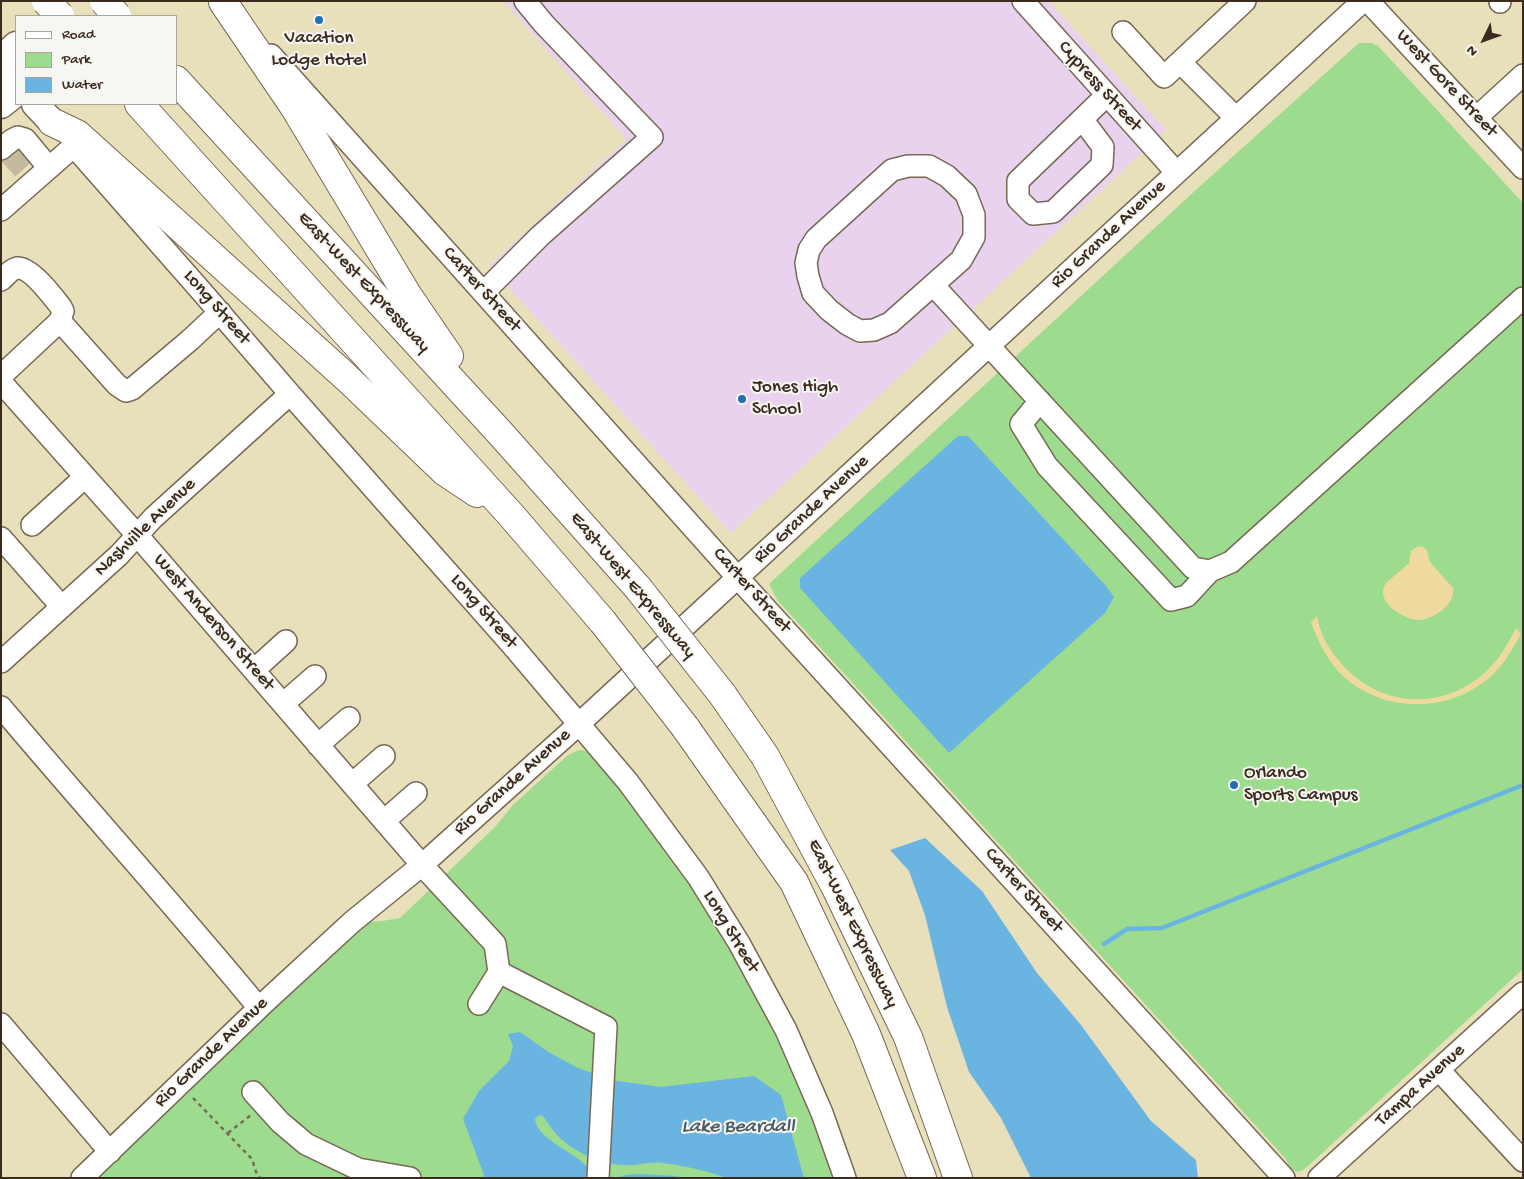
<!DOCTYPE html>
<style>
body{margin:0}
#map{position:relative;width:1524px;height:1179px;overflow:hidden;background:#e8dfbb;font-family:"Gochi Hand",sans-serif}
canvas{display:block}
.frame{position:absolute;inset:0;border:2px solid #3b2a1e;pointer-events:none}
.legend{position:absolute;left:15px;top:15px;width:162px;height:90px;box-sizing:border-box;background:#f6f6f2;border:1px solid #aba49d;margin:0;padding:6px 9px;list-style:none;font-size:15px;color:#3b2a1e}
.legend li{display:flex;align-items:center;gap:10px;height:25px}
.legend b{width:25px;border:1px solid #aba49d}
.north{position:absolute;left:1459px;top:15px;width:50px;height:50px;-webkit-text-stroke:4px #f6f6f2;paint-order:stroke;rotate:228deg;font-size:14px;font-weight:700;line-height:20px;text-align:center;color:#3b2a1e}
.north::after{content:'';display:block;margin:auto;width:18px;height:22px;background:#3b2a1e;clip-path:polygon(50% 0,100% 100%,50% 72%,0 100%)}
</style>
<div id="map">
<canvas width="1524" height="1179"></canvas>
<div class="frame"></div>
<ul class="legend">
<li><b style="height:6px;background:#fff"></b>Road</li>
<li><b style="height:14px;background:#9ddb8f"></b>Park</li>
<li><b style="height:14px;background:#6ab4e2"></b>Water</li>
</ul>
<div class="north">N</div>
</div>
<script>
const g = document.querySelector('canvas').getContext('2d');
g.lineJoin = 'round';
function fillPath(path, color) { g.fillStyle = color; g.fill(path, 'evenodd'); }
function stroke(path, color, width, dash) { g.strokeStyle = color; g.lineWidth = width; g.lineCap = dash ? 'butt' : 'round'; g.setLineDash(dash || []); g.stroke(path); }
function drawText(font, color, halo, rows, align = 'center') {
  g.font = font + ' "Gochi Hand",sans-serif'; g.lineWidth = 4; g.setLineDash([]); g.textBaseline = 'middle'; g.strokeStyle = halo; g.fillStyle = color; for (const [text, x, y, turn = 0] of rows) {
    g.save(); g.translate(x, y); g.rotate((+turn || 0) * Math.PI / 180); g.textAlign = isNaN(turn) ? turn : align; if (halo) g.strokeText(text, 0, 0); g.fillText(text, 0, 0); g.restore();
  }
}
fillPath(new Path2D(`
 M503,1H1048L1166,130L731,533L489,266L627,139Z`), '#e8d2ee');
fillPath(new Path2D(`
 M1359,43H1372L1378,46L1523,203V969L1307,1167C1300,1172 1297,1173 1290,1169L1286,1159L778,601L769,584L1198,188Z
 M582,750L589,752C606,772 624,792 640,813C706,901 761,995 805,1095C817,1122 825,1150 835,1178H97L361,925L367,922L382,921L400,918L495,827L513,805L568,755L577,751Z`), '#9ddb8f');
fillPath(new Path2D(`
 M1418,546L1423,547L1427,550L1430,562L1453,588C1454,595 1451,601 1447,606C1440,613 1430,619 1419,620C1404,620 1373,601 1386,583L1409,563L1411,551Z
 M1317,616C1320,632 1326,645 1336,657C1369,702 1431,714 1477,679C1495,666 1506,648 1516,628L1521,634C1510,653 1500,672 1481,684C1440,713 1382,711 1344,677C1328,662 1318,642 1311,622Z`), '#eeda9e');
fillPath(new Path2D(`
 M958,436H968L1106,586L1114,597L1105,613L949,753L800,588V578Z
 M925,838L982,891L1037,973L1081,1025L1151,1121L1196,1160L1198,1178H1031L1001,1118L969,1072L947,1007L925,915L909,871L890,850Z
 M520,1032L550,1053L578,1068L611,1080L661,1087L754,1076L781,1095L804,1178H726C710,1171 680,1165 663,1163C650,1161 638,1166 625,1165C602,1165 576,1153 559,1137C553,1131 548,1123 543,1116L539,1115L535,1119C537,1143 585,1153 595,1178H485L463,1119L479,1091L509,1061L513,1046L508,1034Z
 M639,1174L677,1176L684,1178H616L626,1175Z`), '#6ab4e2');
stroke(new Path2D(`
 M1104,944L1127,929L1162,928L1523,785`), '#6ab4e2', 4.5);
stroke(new Path2D(`
 M9,154L28,175`), '#c5bb9c', 21, [21, 11]);
const minor = new Path2D(`
 M1023,1L1176,172
 M1368,1L1523,168
 M1500,2V1
 M1123,32L1164,77L1245,1
 M271,55L738,578L1284,1178
 M1180,62L1236,118
 M1476,118L1523,75
 M1082,119L1103,147L1102,165L1053,212L1033,214L1018,199V181L1107,95
 M72,144L202,292L290,394L512,645L628,782L698,877L739,943L786,1030L822,1113L845,1178
 M1,149L12,140L18,137L25,139L49,168
 M908,166H929L947,176L966,194L974,215V237L961,260L890,323L874,330L860,331L847,324L829,310L813,293L808,276L806,263L809,250L816,239L892,170Z
 M1,210L74,146
 M1,280C6,276 11,269 17,268C31,267 53,297 61,307L63,311L60,321
 M934,286L1193,568L1210,571L1231,562L1523,298
 M484,292L540,236L652,137L544,24L525,1
 M1,376L60,321L117,385L126,391L132,389L190,340L220,312
 M1,382L137,535L422,865L495,944L499,972L479,1004
 M1040,401L1021,424L1047,466L1171,600L1187,596L1210,571
 M32,525L85,477
 M1,538L62,607
 M1,662L119,555L153,518L290,394
 M254,670L286,641
 M283,704L315,676
 M1,707C86,808 175,906 259,1008
 M318,745L349,718
 M352,784L384,756
 M384,821L416,793
 M499,972L606,1027L598,1178
 M1,1024L110,1152
 M1439,1070L1523,1161
 M253,1092L280,1122L306,1144L358,1169L410,1178
 M82,1178L264,1003L352,922L422,865L568,734L1363,1
 M1319,1178L1523,993`);
const major = new Path2D(`
 M1,59L16,45
 M1,69L16,84
 M35,104L52,122
 M1,105L16,93`);
const highway = new Path2D(`
 M223,2L295,108L408,296L449,356
 M176,80L501,434L638,588
 M139,104L511,515L603,622
 M52,122L77,134L347,378L444,471L477,493
 M722,694L765,756L835,886L908,1037L958,1178
 M685,727L794,882L866,1034L922,1178`);
stroke(minor, '#786955', 24);
stroke(major, '#786955', 29);
stroke(highway, '#786955', 30);
stroke(new Path2D(`
 M193,1098L252,1159L257,1175L260,1178
 M228,1133L251,1115`), '#786955', 2.5, [4, 4]);
stroke(minor, '#fff', 21);
stroke(major, '#fff', 26);
stroke(highway, '#fff', 28);
const highwayBridge = new Path2D(`
 M46,1L60,16
 M104,1L117,16
 M638,588L722,694
 M603,622L685,727`);
stroke(highwayBridge, '#786955', 30, []);
stroke(highwayBridge, '#fff', 28);
for (const [x, y, r, color] of [
 [319,20,5,"#1f6fb2"],
 [742,399,5,"#1f6fb2"],
 [1234,785,5,"#1f6fb2"]
]) { const dot = new Path2D(); dot.arc(x, y, r, 0, 2 * Math.PI); g.fillStyle = color; g.fill(dot); stroke(dot, '#f6f6f2', 2); }
drawText('19px', '#3b2a1e', '#f6f6f2', [
 ["Vacation",319,39,"center"],
 ["Lodge Hotel",319,61,"center"],
 ["Jones High",752,388],
 ["School",752,410],
 ["Orlando",1244,774],
 ["Sports Campus",1244,796]
], 'left');
drawText('19px', '#3b2a1e', '#f6f6f2', [
 ["West Gore Street",1446,84,47],
 ["Cypress Street",1099,87,48],
 ["Rio Grande Avenue",1109,235,-43],
 ["East-West Expressway",363,283,47],
 ["Carter Street",481,290,48],
 ["Long Street",216,308,49],
 ["Rio Grande Avenue",812,510,-43],
 ["Nashville Avenue",146,528,-44],
 ["East-West Expressway",632,586,50],
 ["Carter Street",751,591,48],
 ["Long Street",483,612,49],
 ["West Anderson Street",213,623,49],
 ["Rio Grande Avenue",513,783,-42],
 ["Carter Street",1023,891,48],
 ["East-West Expressway",852,924,64],
 ["Long Street",730,932,59],
 ["Rio Grande Avenue",212,1053,-44],
 ["Tampa Avenue",1421,1086,-42]
]);
drawText('italic 20px', '#4b5a63', '#f6f6f2', [
 ["Lake Beardall",738,1128]
]);
</script>
